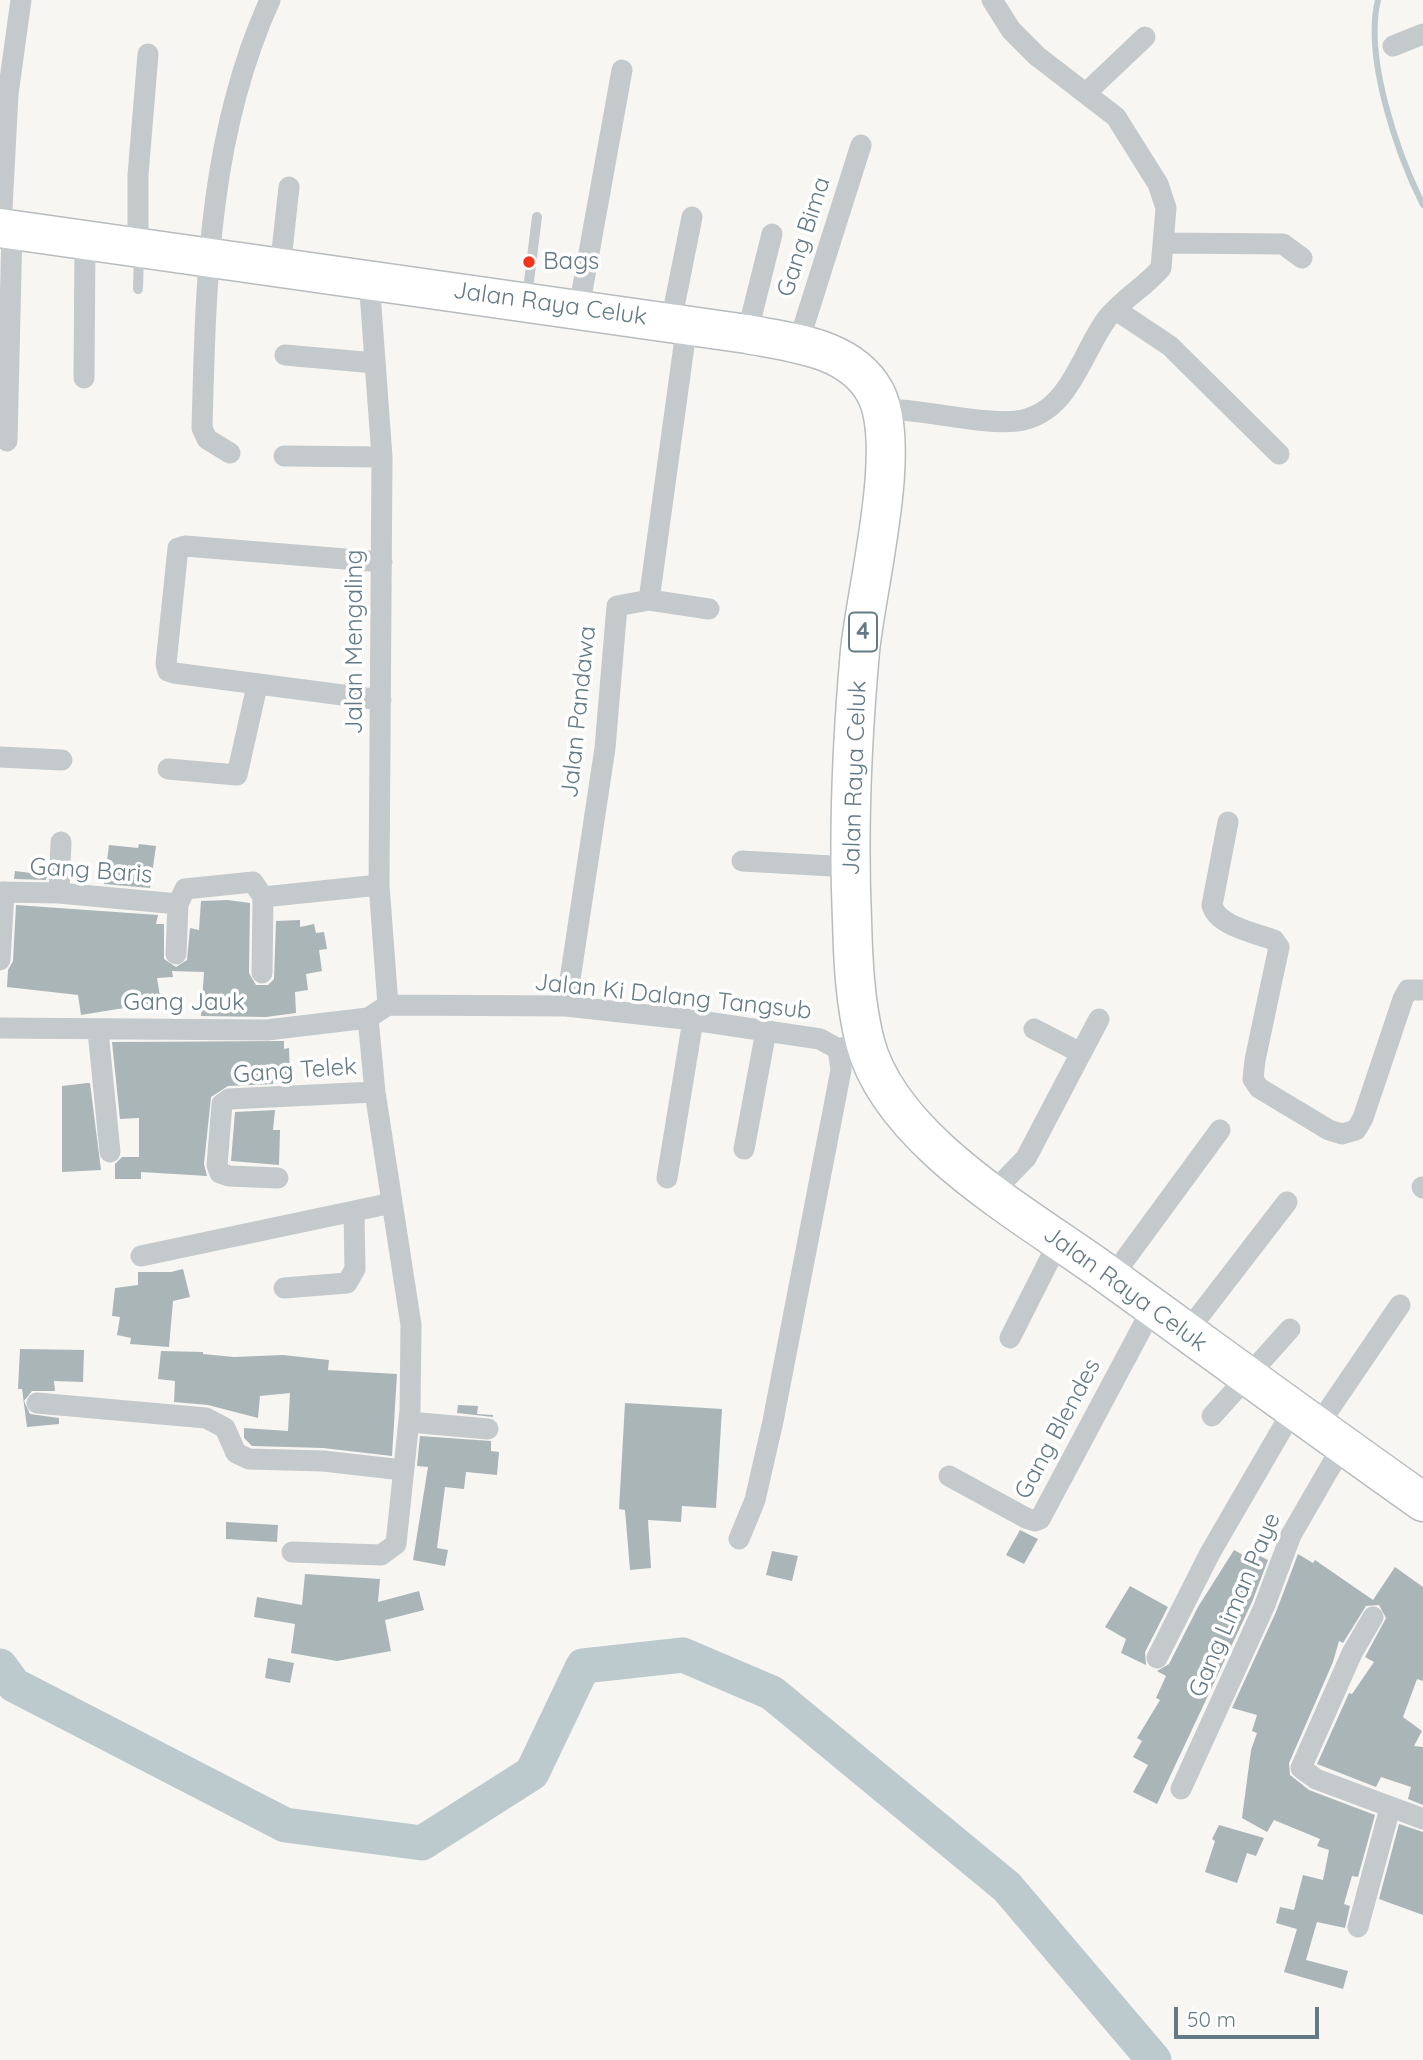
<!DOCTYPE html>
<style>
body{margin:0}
#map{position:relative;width:1423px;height:2060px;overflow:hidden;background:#f7f6f3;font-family:Quicksand,sans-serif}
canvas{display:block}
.scale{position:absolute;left:1174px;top:2007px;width:145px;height:32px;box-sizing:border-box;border:4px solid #637a86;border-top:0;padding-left:9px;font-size:21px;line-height:24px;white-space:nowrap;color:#637a86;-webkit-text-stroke:5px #fff;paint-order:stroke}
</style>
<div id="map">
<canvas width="1423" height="2060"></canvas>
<div class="scale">50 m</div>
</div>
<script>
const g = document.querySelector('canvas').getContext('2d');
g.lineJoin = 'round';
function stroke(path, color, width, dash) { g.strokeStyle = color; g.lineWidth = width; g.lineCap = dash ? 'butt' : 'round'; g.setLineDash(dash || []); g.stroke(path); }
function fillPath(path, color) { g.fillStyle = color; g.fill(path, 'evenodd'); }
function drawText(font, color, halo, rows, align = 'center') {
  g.font = font + ' Quicksand,sans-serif'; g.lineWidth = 7; g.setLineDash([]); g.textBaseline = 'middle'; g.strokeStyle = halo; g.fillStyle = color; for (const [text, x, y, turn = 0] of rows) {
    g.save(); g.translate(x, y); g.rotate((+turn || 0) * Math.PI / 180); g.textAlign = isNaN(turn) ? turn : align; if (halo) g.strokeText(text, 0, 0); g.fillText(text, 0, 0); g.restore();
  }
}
stroke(new Path2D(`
 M1378,0C1364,57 1397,153 1423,205`), '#bccacd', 6);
stroke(new Path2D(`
 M0,1666L14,1685L285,1825L422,1843L532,1773L583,1666L683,1655L772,1693L1007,1887L1154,2060`), '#bccacd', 35);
fillPath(new Path2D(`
 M139,844L156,846L150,888L104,884L109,845L138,848Z
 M15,871L47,875L46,880L14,879Z
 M228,900L250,903L249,973L256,985H268L274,979L276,921L300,920V927L314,924L316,933L324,932L327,949L319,950L322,971L306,974L308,990L295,992L296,1013L266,1017L201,1016L204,972L172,971L173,977L157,978L161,1002L81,1015L78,995L7,987L8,970L13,961L16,905L158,915L156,924H164V959L176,967L187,960L190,928L199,930L201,901Z
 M284,1041V1049L289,1048L290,1077L274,1078L273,1084L228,1086L211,1097L204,1164L207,1176L141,1172V1179H115V1164L122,1157H139V1118L120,1119L112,1042Z
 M87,1083H90L101,1170L62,1172V1086Z
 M275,1110L273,1130H280L279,1165L231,1161L235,1112Z
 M183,1269L190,1297L173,1301L169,1347L130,1344L131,1338L117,1335L120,1317L112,1316L115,1288L138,1285V1272H171Z
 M20,1349L84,1350L83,1382L54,1381L55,1391H32L24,1401L30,1414L59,1418V1424L27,1427L22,1389H18Z
 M161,1351L203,1352V1354L234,1357L283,1355L329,1360L328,1370L397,1374L392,1456L323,1448L252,1446L244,1438V1428L288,1431L290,1393L260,1396L258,1418L208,1405L174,1402L175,1381L158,1379Z
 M625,1403L722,1409L716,1508L682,1506L681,1522L648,1520L651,1568L630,1570L625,1510L619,1509Z
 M458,1405L478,1406L477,1414L493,1415V1417L457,1413Z
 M420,1436L491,1441V1451L499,1452L497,1475L466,1472L464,1489L445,1487L437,1548L448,1550L445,1566L413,1560L428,1467L417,1466Z
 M226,1522L278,1525L277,1542L226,1539Z
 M1020,1530L1038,1539L1024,1564L1006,1555Z
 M1234,1550L1245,1556L1248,1550L1268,1560L1252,1602L1157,1804L1133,1792L1148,1765L1133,1757L1142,1741L1137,1738L1160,1700L1156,1698L1166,1676L1157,1671L1169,1664L1198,1607Z
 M772,1551L798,1556L792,1581L766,1575Z
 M1298,1554L1313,1563L1315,1560L1373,1600L1395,1567L1423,1587V1681L1417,1679L1403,1717L1422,1731L1414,1746L1423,1747V1805L1408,1799L1411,1787L1381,1777L1376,1787L1317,1764L1349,1693L1352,1694L1374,1662L1365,1657L1386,1618L1379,1605L1366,1606L1343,1643L1339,1641L1333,1662L1289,1763L1290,1775L1309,1790L1375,1815L1358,1877L1352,1876L1344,1904L1350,1906L1345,1928L1317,1922L1306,1960L1348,1971L1343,1989L1284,1972L1297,1929L1276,1923L1280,1907L1294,1910L1303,1875L1323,1880L1329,1850L1317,1846L1320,1839L1274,1820L1267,1832L1242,1818L1251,1750L1257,1733L1252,1731L1257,1715L1232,1708L1276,1612Z
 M305,1574L380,1579L378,1602L419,1591L424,1610L385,1620L391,1651L337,1661L291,1653L295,1624L254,1617L257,1597L302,1605Z
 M1130,1586L1168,1607L1145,1652L1146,1665L1121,1653L1126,1639L1105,1627Z
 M268,1658L294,1663L290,1683L265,1678Z
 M1399,1824L1423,1832V1915L1379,1899Z
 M1219,1825L1264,1838L1256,1856L1247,1853L1237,1883L1205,1872L1215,1841L1212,1839Z`), '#aab5b8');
const highway = new Path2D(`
 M0,228L747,334C793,343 850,347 875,392C904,445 866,588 860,651C852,740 848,831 852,920C853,960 855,1003 865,1042C891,1143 1031,1218 1111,1277C1215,1352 1318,1428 1423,1502`);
stroke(highway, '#b8bcbf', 41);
stroke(new Path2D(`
 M138,289L139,254
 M527,297L537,217`), '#c4c9cb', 10);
stroke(new Path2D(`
 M1393,46L1423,34
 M1087,92L1145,37
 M1,228L8,94L21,0
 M1164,243L1283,244L1302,258
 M138,246V175L148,54
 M280,269L289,187
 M369,279L382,457L379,885L388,1005
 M579,308L622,70
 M1116,310L1170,346L1279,454
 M671,322L692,217
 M747,334L772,234
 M798,344L861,145
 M285,355L375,363
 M84,378L85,240
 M883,409C924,409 980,425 1017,421C1069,414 1080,356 1106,320C1121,300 1145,287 1161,268L1166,208L1158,184L1116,117L1037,56L1011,30L992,0
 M7,441L12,229
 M230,453L207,439L202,428C206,281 208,137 270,0
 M284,456L382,457
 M649,600L687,324
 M381,700L174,673L168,671L166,664L178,548L185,546L382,562
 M0,757L62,760
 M168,769L237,775L257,686
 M1228,822L1212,905C1217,926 1256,933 1274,940L1279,947L1255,1060L1253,1079L1259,1088L1329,1130L1342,1134L1356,1130L1363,1118L1403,999L1408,990H1423
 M742,861L850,867
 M0,892L59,893L178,904
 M59,893L61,842
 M263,897L379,885
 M176,954L178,904L185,889L253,882L263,897L262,973
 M0,960L4,892
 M388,1005L566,1006L693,1020L820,1039L838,1049L850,1046
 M566,1006L605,748L617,606L649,600L709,609
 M0,1028L267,1030L368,1018
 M1034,1029L1079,1052
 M98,1031L110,1152
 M744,1149L766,1031
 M278,1178L229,1176L220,1173L217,1165L222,1104L229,1099L375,1092
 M667,1178L693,1020
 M1422,1187L1423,1188
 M992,1193L1026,1158L1099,1019
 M141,1256L392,1203
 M1112,1277L1220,1130
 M284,1288L347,1283L355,1269L354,1213
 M1186,1333L1287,1202
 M1010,1338L1059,1241
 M37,1403L206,1418L225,1428L236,1453L249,1459L323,1461L403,1470
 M1212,1416L1290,1329
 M409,1422L488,1429
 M1317,1427L1400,1305
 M949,1476L1026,1518L1035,1521L1040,1519L1152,1309
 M739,1539L755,1500L773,1421L841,1070L838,1049
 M292,1552L381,1555L396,1544L410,1410L411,1325L375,1092L368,1018L388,1005
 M1373,1617L1352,1653L1301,1768L1316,1779L1423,1819
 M1157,1658L1210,1553L1293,1410
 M1181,1789L1264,1607L1291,1535L1343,1445
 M1358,1927L1390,1808`), '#c4c9cb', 21);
stroke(highway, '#fff', 38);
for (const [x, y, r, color] of [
 [529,262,7,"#ef361a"]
]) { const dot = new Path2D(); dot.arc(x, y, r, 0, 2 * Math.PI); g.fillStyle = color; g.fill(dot); stroke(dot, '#fff', 2.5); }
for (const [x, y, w] of [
 [863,632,28]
]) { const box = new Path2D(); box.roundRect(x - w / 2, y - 19.5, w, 39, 5); g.fillStyle = '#fff'; g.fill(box); stroke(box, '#637a86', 2); }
drawText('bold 23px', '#637a86', null, [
 ["4",863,632]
]);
drawText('24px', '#637a86', '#fff', [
 ["Gang Bima",804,237,-72],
 ["Jalan Raya Celuk",550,304,8],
 ["Jalan Mengaling",355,642,-90],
 ["Jalan Pandawa",579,712,-84],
 ["Jalan Raya Celuk",855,778,-88],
 ["Gang Baris",91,871,4],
 ["Jalan Ki Dalang Tangsub",673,997,6],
 ["Gang Jauk",184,1003],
 ["Gang Telek",295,1071,-4],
 ["Jalan Raya Celuk",1125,1289,36],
 ["Gang Blendes",1058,1429,-62],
 ["Gang Liman Paye",1235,1605,-67]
]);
drawText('24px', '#637a86', '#fff', [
 ["Bags",543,262]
], 'left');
</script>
